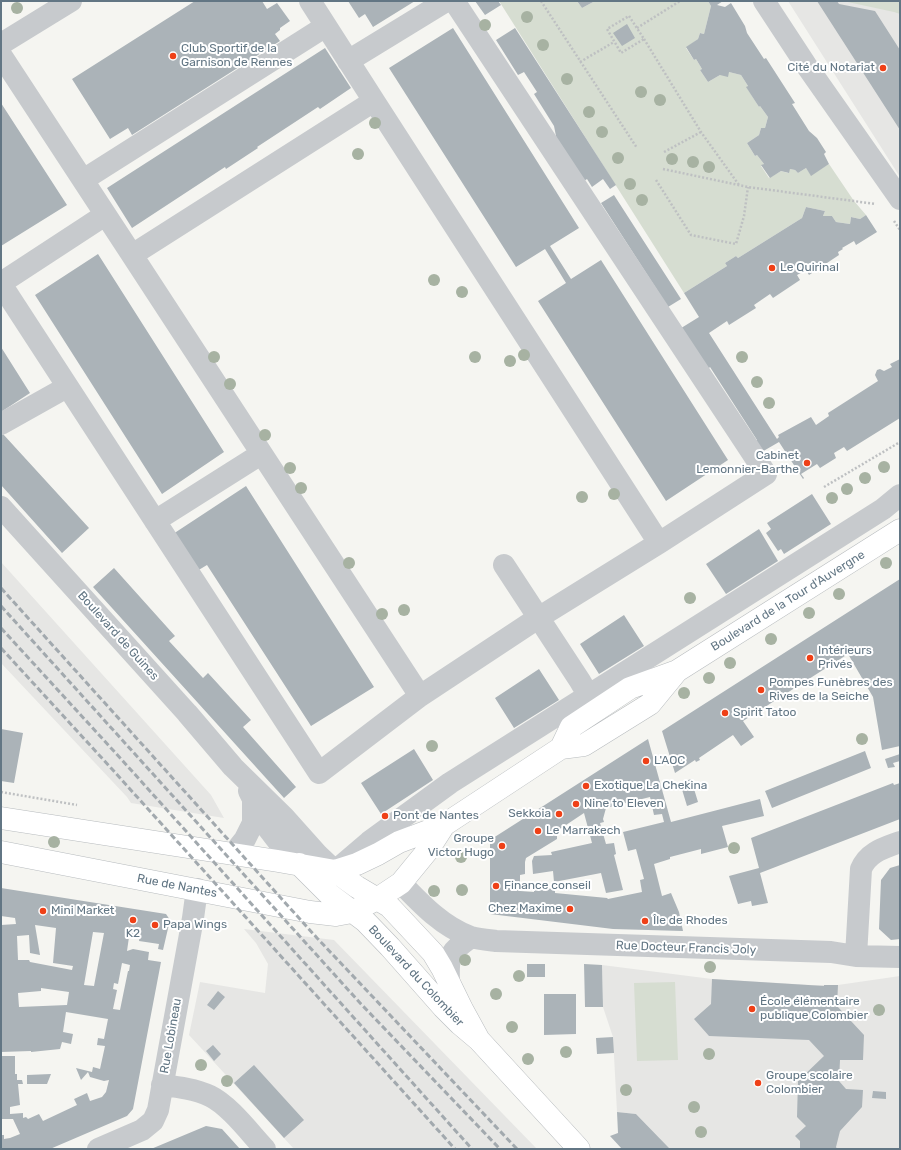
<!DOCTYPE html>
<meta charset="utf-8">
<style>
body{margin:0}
#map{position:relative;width:901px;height:1150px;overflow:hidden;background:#f5f5f1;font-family:Rubik,sans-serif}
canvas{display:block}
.frame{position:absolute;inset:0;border:2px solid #627684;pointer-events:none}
</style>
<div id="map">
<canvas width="901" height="1150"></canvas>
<div class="frame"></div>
</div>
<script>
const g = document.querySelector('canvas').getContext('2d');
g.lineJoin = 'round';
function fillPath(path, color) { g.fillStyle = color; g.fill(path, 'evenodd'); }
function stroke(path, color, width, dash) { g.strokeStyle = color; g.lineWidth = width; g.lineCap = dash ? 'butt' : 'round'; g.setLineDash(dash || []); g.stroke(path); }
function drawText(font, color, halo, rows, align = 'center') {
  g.font = font + ' Rubik,sans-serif'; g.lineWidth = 4; g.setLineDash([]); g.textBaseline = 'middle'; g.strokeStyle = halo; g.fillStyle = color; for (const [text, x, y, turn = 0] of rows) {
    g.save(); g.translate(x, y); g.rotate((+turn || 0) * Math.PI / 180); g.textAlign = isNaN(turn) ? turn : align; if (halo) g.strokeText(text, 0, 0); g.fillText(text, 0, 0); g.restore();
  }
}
fillPath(new Path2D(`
 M788,1H900V177Z
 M1,562L211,795L224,818L131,803L127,797L1,663Z
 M244,929L334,940L537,1149H294L189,1035L200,982L265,993L268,964L256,943Z
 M602,965L712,979L811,985H838L900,976V1149H670L636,1114L617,1112L613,1037L603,1007Z`), '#e6e6e4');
fillPath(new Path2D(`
 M499,1H577L582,8L595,1H708L711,6L704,34L700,33L698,39L686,48L694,60L696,59L702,69L700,70L708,82L720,75L729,72L741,75L748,86L747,88L759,107L760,106L768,117L765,128H761L759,135L747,143L755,156L757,155L764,164L761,166L769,178L781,171L788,173L790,169L795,170L798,173L806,168L811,175L829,164L854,201L866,215L860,219L851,217L850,224L836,222L832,216H823L825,211L806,207L802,218L738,258L736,256L725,263L727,266L684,293Z
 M843,1H900V14L894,12Z
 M675,982L678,1060L637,1061L634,983Z`), '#d6ddd1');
fillPath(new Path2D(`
 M195,1H262L267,9L277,3L290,21L280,28V30L275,34L280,41L132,135L128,128L110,139L72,79Z
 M348,1H415L373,27L365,14L359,18Z
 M475,1H498L501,5L485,15Z
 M577,1H595L582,8Z
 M708,1H723L717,5L725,7L731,3L745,26L747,33L764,59L766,58L795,103L792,104L809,131L817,138L826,152L824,154L829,164L811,176L806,168L798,173L795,170L790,169L789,173L781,171L770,178L761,165L764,164L757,155L755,156L747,143L759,135L761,128H765L768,117L760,106L759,107L746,87L748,86L741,75L729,72L728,77L720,75L708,82L700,70L702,69L696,59L694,60L686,47L698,39L700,33L704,34L711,6Z
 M817,1H837L839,4L875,11L900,50V130Z
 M627,24L635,38L622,46L613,33Z
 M453,28L579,228L550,246L571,279L601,260L728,460L666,501L538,301L566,283L545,249L516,267L389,68Z
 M515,28L616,185L610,189L603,179L592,187L587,179L581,183L558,146L554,126L534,94L537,92L524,72L518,75L496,40Z
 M325,48L351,88L320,109L318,107L257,147L258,148L226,169L225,167L132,228L107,188Z
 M1,103L67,205L1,246Z
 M614,195L681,299L668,307L601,203Z
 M806,207L825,211L823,216H832L836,222L850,224L851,217L860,219L866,215L877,232L856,245L854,241L842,248L843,249L838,252L839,255L809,275L806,270L797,275L800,280L773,298L770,294L754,305L756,308L729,325L727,321L709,333L777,439L779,437L778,435L811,417L816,425L829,416L828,413L878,381L875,375L877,370L880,369L884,371L892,367L890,364L900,359V418L847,451L844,447L834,453L836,458L820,468L817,464L801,474L804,478L803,479L779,442L760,453L753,443L757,440L710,367L708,369L678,330L699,317L684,293L727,266L725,263L736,256L738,258L802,218Z
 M98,254L224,452L162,494L35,295Z
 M1,347L30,393L1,412Z
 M3,434L89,528L62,553L1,485V435Z
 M246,486L374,687L311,726L207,565L197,571L173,534Z
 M812,494L831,524L784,554L781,549L778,551L766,533L771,529L767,523Z
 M759,529L778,561L726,594L706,564Z
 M114,568L175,636L169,641L203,678L208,673L251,720L243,727L296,787L284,798L93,587Z
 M900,579V746L882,750L873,697L848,654L743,721L754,737L741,746L733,735L699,758L700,760L696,762L695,760L675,773L662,731Z
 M624,615L644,646L599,674L580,644Z
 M539,669L559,700L514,728L495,698Z
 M1,729L23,733L14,783L1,781Z
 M648,739L671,822L760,799L764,816L722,826L728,847L701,854V849L670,857V859L654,864L662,896L671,893L679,912L683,931L613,929L490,914V840ZM650,797L654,815L662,814L664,822L623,832L628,851L636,849L644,879L640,880L642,892L608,899L607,898L555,893V889L534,887V892L520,891V875L525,874V862L526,858L557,839V831L584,813L592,843L551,852L552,855L534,856L532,861L533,874L553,871L554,882L601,873L606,893L623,890L614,855L616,854L614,843L606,844L600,823L604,822L603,819L606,808Z
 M414,749L433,780L381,814L361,783Z
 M865,751L871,768L772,808L765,791Z
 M900,754V761L893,763L895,767L888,768L885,759Z
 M691,779L698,802L687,806L680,783Z
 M893,783L894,785L900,783V819L760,873L768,903L752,906L751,901L738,904L729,876L759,868L751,838Z
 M900,865V939L891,940L879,929L881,880L890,868Z
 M1,888L166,914L170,920L163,950L158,949L159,944L139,941L141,928L138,927L136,938L129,937L127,951L133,949L149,952L148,960L161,962L133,1109L127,1116L50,1149H1V1135H4V1139L10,1138L20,1134L13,1119H1V1056H15V1074H17V1080H22L23,1084H18L20,1105L10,1107V1114L23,1113V1118L26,1117L28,1119L39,1114L43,1121L77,1105L74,1099L87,1093L90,1101L102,1097L106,1092L109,1080L104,1081L90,1077L88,1072L81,1080L76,1068L92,1072L93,1067L100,1069L105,1046L97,1045L98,1038L104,1039L108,1019L66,1012L63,1032L73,1034L71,1044L62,1042L60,1049L31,1052V1051L1,1052V925L16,924L15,918L1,916ZM35,925L56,928L53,963L73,966L72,970L30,962L29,960H18L17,936L29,935L30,953L40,955ZM93,932L104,933L94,986L84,985ZM122,963L130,965L129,971H128L120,1010L113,1009L117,990L113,989L114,983L118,984ZM41,988L69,992L67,1005L19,1007L18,993L41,991Z
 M527,964H545V977H527Z
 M584,964L602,965L603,1007H585Z
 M712,979L824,986V985H838L837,1006L864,1035L863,1060H840L839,1081L846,1089L863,1090L862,1107L840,1131L836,1147L837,1149H800V1141L795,1136L806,1126L797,1117L798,1081L824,1056L809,1040L709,1036L694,1019L711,1004Z
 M218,991L225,997L214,1010L207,1005Z
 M544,994H576V1034L544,1035Z
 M613,1037L614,1053L597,1054L596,1038Z
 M213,1045L221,1054L214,1061L206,1051Z
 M254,1065L304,1120L284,1138L234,1083Z
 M51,1074L47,1084H27V1075Z
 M873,1091L886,1092V1099L872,1098Z
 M617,1112L636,1114L670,1149H622L610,1136L618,1133Z
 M206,1126L222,1129L240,1149H151Z`), '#abb3b8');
const major = new Path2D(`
 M561,748L571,727L630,688L677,671L900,530
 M1,818L278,861L335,871L357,887L389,906L433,953L442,968L462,1009L479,1040
 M1,852L310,912L336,915L352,912L377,899L401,883L428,850L444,825
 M299,864L329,894L365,921L390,947L443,1007L460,1024L479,1040L579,1149
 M335,871L357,864L378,854L399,842L444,825L561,748L584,745L650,704L677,671`);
stroke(major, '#b7bbbe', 23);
stroke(new Path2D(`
 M541,1L637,148
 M629,16L644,39L621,53L607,29Z
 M637,28L680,1
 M644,39L701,132L739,185
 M580,62L614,42
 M664,152L701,132
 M663,169L748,187L876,204
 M656,180L691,235L736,244L744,216L748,187
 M894,221L900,230
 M824,487L900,442
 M1,792L77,805`), '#bec0c2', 2.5, [2, 2]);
stroke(new Path2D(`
 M454,1L766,474L659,543L538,618L420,696L132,255L374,101L659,543
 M764,1L806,65L900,199
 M326,26L374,101
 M1,44L71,1
 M1,55L132,255
 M348,61L446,1
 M83,180L326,26L310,1
 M1,283L105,215
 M1,284L319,773L420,696
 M1,424L67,387
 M1,507L187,713L233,767L284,817L318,855L335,871L369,842L450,783L883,509L900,495
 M155,521L261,454
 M504,565L580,681L595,707
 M249,791L267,827L287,853L299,864
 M233,854L245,839L253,823V798
 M401,883C421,904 443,927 471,937C478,939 488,940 496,941L831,952L856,956L900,957
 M856,956L861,869C868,852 884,848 900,842
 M449,982C448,954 449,953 471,937
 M162,1085C178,1087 195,1089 210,1096C229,1105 250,1133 265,1149
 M98,1149L142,1130L153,1121L158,1110L193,918L197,889`), '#c7cacd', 22);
stroke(major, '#fff', 22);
stroke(new Path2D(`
 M1,588L317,938L517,1149
 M1,606L361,1004L500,1149
 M1,628L122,760L472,1149
 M1,648L111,768L455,1149`), '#a2a9ae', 3, [6, 3]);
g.fillStyle = '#a7b2a2';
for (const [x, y] of [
 [17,8],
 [527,17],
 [485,25],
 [543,45],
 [567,79],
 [641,92],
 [660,100],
 [589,112],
 [375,123],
 [602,132],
 [358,154],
 [618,158],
 [672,159],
 [693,162],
 [709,167],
 [630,184],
 [642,200],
 [434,280],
 [462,292],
 [524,355],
 [214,357],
 [475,357],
 [742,357],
 [510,361],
 [757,382],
 [230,384],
 [769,403],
 [265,435],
 [884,467],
 [290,468],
 [865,478],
 [301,488],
 [847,489],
 [614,494],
 [582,497],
 [832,498],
 [349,563],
 [886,563],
 [839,594],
 [690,598],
 [404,610],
 [809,613],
 [382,614],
 [771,639],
 [730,663],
 [709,678],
 [684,693],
 [862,739],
 [432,746],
 [54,842],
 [734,848],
 [461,857],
 [462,890],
 [434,891],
 [465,960],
 [710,967],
 [519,976],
 [496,994],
 [879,1010],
 [512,1027],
 [566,1052],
 [709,1054],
 [528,1059],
 [201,1065],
 [227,1081],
 [626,1090],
 [694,1107],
 [701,1132]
]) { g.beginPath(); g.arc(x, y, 6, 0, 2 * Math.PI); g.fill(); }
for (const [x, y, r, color] of [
 [173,56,4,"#ef4017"],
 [883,68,4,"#ef4017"],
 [772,268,4,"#ef4017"],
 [807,463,4,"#ef4017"],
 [810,658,4,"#ef4017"],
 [761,690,4,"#ef4017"],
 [725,713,4,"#ef4017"],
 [646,761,4,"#ef4017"],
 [586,786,4,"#ef4017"],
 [576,804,4,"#ef4017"],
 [559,814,4,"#ef4017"],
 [385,816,4,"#ef4017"],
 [538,831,4,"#ef4017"],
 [502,846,4,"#ef4017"],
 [496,886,4,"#ef4017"],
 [570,909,4,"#ef4017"],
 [43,911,4,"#ef4017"],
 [133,920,4,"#ef4017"],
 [645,921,4,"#ef4017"],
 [155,925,4,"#ef4017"],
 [752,1009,4,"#ef4017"],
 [758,1083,4,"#ef4017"]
]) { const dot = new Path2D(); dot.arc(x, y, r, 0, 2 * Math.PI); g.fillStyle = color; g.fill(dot); stroke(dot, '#fff', 1.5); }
drawText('12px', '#627684', '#fff', [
 ["Club Sportif de la",181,49],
 ["Garnison de Rennes",181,63],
 ["Cité du Notariat",875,68,"right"],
 ["Le Quirinal",780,268],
 ["Cabinet",799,456,"right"],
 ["Lemonnier-Barthe",799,470,"right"],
 ["Intérieurs",818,651],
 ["Privés",818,665],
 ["Pompes Funèbres des",769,683],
 ["Rives de la Seiche",769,697],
 ["Spirit Tatoo",733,713],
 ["L'AOC",654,761],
 ["Exotique La Chekina",594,786],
 ["Nine to Eleven",584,804],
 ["Sekkoia",551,814,"right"],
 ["Pont de Nantes",393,816],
 ["Le Marrakech",546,831],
 ["Groupe",494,839,"right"],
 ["Victor Hugo",494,853,"right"],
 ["Finance conseil",504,886],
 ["Chez Maxime",562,909,"right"],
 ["Mini Market",51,911],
 ["Île de Rhodes",653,921],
 ["Papa Wings",163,925],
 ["K2",133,934,"center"],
 ["École élémentaire",760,1002],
 ["publique Colombier",760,1016],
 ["Groupe scolaire",766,1076],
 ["Colombier",766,1090]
], 'left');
drawText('12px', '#627684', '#fff', [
 ["Boulevard de la Tour d'Auvergne",788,601,-32],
 ["Boulevard de Guines",118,636,48],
 ["Rue de Nantes",177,886,11],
 ["Rue Docteur Francis Joly",686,948,2],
 ["Boulevard du Colombier",416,976,47],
 ["Rue Lobineau",171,1036,-80]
]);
</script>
